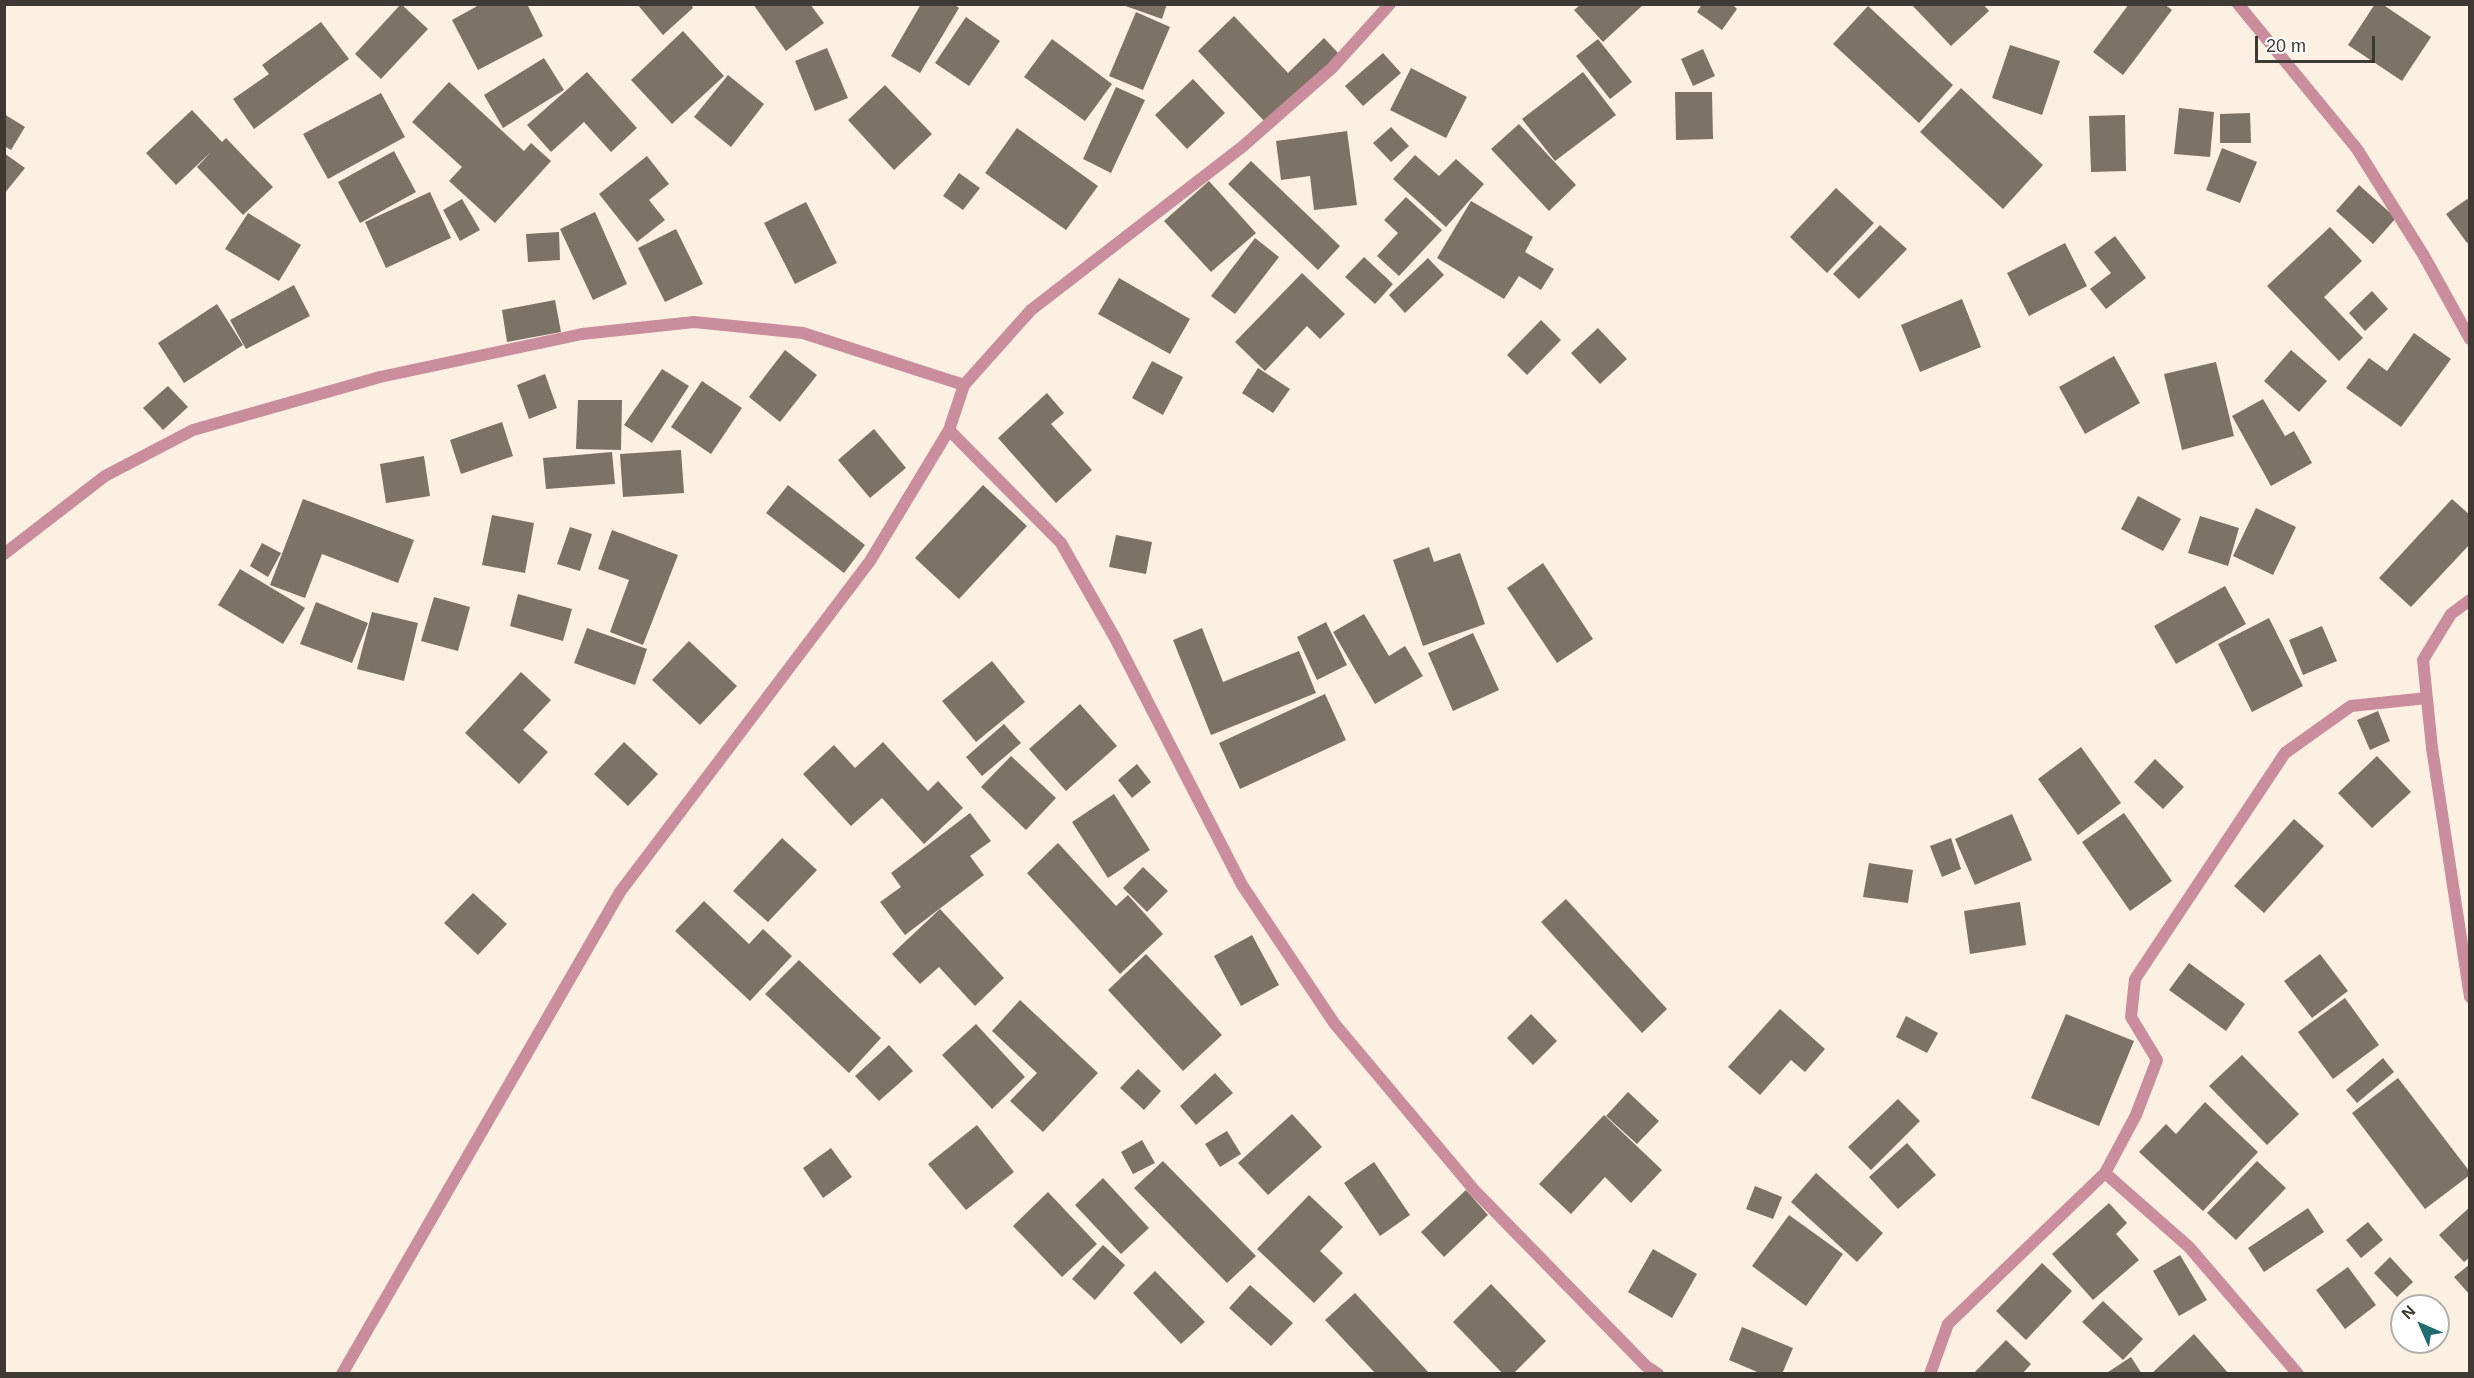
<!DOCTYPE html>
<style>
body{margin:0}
#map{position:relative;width:2474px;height:1378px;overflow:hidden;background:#fcf0e2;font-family:Helvetica,sans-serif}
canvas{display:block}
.frame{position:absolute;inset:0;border:6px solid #3e3933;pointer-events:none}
.north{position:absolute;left:2390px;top:1294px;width:60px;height:60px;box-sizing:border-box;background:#fff;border:2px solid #b2b0ad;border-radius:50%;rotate:315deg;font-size:16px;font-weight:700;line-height:24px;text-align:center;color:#3e3933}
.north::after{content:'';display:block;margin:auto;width:21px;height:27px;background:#206c72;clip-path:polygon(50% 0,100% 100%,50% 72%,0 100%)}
.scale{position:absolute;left:2255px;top:36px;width:120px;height:27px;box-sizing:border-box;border:3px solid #3e3933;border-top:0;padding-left:8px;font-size:18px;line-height:21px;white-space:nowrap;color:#3e3933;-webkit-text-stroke:4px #fff;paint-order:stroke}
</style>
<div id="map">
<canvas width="2474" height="1378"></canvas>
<div class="frame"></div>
<div class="north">N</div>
<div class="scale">20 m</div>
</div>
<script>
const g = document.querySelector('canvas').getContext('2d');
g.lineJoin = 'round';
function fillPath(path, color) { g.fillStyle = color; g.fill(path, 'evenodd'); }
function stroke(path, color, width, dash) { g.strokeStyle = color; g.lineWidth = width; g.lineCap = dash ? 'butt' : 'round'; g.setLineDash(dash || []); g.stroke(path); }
fillPath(new Path2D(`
 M401,4L428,29L381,79L355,54Z
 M481,4H527L543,36L478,70L452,20Z
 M637,4H691L693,8L663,35Z
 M753,4H810L824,23L786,51Z
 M921,4H953L959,8L920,73L891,56Z
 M1120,4H1167L1162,19Z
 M1581,4H1644L1603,42L1574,10Z
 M1702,4H1732L1737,9L1722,30L1697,12Z
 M1911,4H1983L1989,11L1951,46Z
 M2129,4H2164L2172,10L2123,75L2093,52Z
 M2375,4H2382L2431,37L2402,81L2348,45Z
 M1868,6L1953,85L1919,123L1833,44Z
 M1136,12L1170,27L1143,90L1109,76Z
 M1234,16L1288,73L1324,38L1339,54L1266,123L1198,51Z
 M966,17L1000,41L969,86L935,63Z
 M321,22L349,59L254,129L233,99L269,74L262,65Z
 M683,31L724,76L672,124L631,80Z
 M1052,39L1112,84L1085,121L1024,77Z
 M1598,39L1632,82L1610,99L1576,56Z
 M2010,45L2060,61L2042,115L1992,98Z
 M827,48L848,98L815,111L795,61Z
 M1703,49L1715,76L1693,86L1681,59Z
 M1383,53L1401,73L1363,106L1345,86Z
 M544,58L564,90L503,128L484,95Z
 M1411,68L1467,97L1446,138L1390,110Z
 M587,72L637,128L611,152L584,122L551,152L527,125Z
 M1583,72L1616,115L1555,161L1522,119Z
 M728,75L764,104L731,147L694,117Z
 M1193,79L1225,113L1187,149L1155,115Z
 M449,82L524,151L531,143L551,161L495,223L449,181L462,167L412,122Z
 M885,85L932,134L894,170L848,120Z
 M1116,87L1145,100L1111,173L1083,159Z
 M1961,88L2043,165L2003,209L1920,132Z
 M1675,92H1712L1713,139L1676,140Z
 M381,93L405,137L328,179L303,134Z
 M2179,108L2214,112L2210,157L2174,154Z
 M192,110L222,142L226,138L273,187L243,215L197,167L211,152L176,185L146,153Z
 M2250,113L2251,143H2220V114Z
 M4,114L25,127L11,150L4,146Z
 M2125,115L2126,171L2091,172L2089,116Z
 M1519,124L1576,185L1549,211L1491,149Z
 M1391,127L1409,146L1391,162L1373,143Z
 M1017,128L1098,186L1066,230L985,173Z
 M1347,131L1357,205L1314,210L1310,176L1281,180L1276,141Z
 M2222,148L2257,162L2240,203L2206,190Z
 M394,151L416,192L360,223L338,182Z
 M4,153L25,168L4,194Z
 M1415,155L1439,176L1456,159L1484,184L1446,227L1393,179Z
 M647,156L669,184L649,200L665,220L637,242L599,194Z
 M1251,161L1340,246L1318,270L1228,184Z
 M959,173L980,188L963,210L943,196Z
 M1209,181L1256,233L1211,272L1164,221Z
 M2359,185L2396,218L2373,244L2336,211Z
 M1836,188L1874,223L1827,273L1790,237Z
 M430,192L451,238L386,268L365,222Z
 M1406,197L1442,230L1399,276L1377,256L1398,233L1384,220Z
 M462,199L480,230L460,241L443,210Z
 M2467,199L2470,202V241L2467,243L2446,214Z
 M1471,201L1533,237L1525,252L1554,269L1541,290L1519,276L1504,299L1437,258Z
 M806,202L837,263L795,284L764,223Z
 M595,212L627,284L593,300L560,229Z
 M248,213L301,245L279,281L225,249Z
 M1880,225L1907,249L1859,299L1833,274Z
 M2330,227L2362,261L2324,297L2363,338L2339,361L2267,286Z
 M676,229L703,284L665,302L638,248Z
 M559,232L560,260L528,262L526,234Z
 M2115,236L2146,278L2106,309L2090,289L2111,273L2094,252Z
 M1255,238L1279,257L1235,314L1211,296Z
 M2065,243L2087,286L2029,316L2007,273Z
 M1364,257L1393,284L1375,304L1345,277Z
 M1428,258L1444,275L1405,313L1389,295Z
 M1302,273L1345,314L1320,339L1307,326L1265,371L1235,342Z
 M1119,278L1190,319L1170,354L1098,314Z
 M294,285L310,316L246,349L230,320Z
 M2372,291L2388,309L2365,331L2349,313Z
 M1962,299L1981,347L1920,372L1901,325Z
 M555,300L561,332L507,342L502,310Z
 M217,304L243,345L184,383L158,343Z
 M1541,320L1561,340L1527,375L1507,355Z
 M1598,328L1627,359L1600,384L1571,353Z
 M2414,333L2451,359L2401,427L2346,388L2369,358L2387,371Z
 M785,350L817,375L780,422L749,397Z
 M2291,350L2327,381L2299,412L2264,381Z
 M2114,356L2140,403L2085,434L2059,387Z
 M1152,361L1183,377L1163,415L1132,398Z
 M2216,362L2234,436L2182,450L2164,374Z
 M1258,368L1290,389L1273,413L1242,393Z
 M662,369L689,386L652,443L624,425Z
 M545,374L557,408L529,419L517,385Z
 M702,381L742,408L711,454L671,427Z
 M168,386L188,407L163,430L143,408Z
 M1047,393L1064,413L1051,424L1092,470L1056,503L998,438Z
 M2263,399L2285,436L2294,431L2312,463L2271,486L2232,416Z
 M578,400H622L621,450L576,449Z
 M502,422L513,456L461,474L450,440Z
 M874,429L906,468L870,498L838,460Z
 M681,450L684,493L623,497L620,454Z
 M612,452L615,484L546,489L543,458Z
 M424,456L430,496L386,503L380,464Z
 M788,485L865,545L844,573L766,513Z
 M983,485L1027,526L959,599L915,558Z
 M2138,496L2181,519L2163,551L2121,529Z
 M303,499L414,540L398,583L322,554L305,598L270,585Z
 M2452,499L2470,515V544L2411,607L2379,578Z
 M2256,508L2296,527L2273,575L2233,556Z
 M492,515L534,523L525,573L482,565Z
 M2200,516L2239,528L2228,566L2188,553Z
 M570,527L592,534L580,571L557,564Z
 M612,530L678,555L643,645L610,632L629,580L598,569Z
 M1116,535L1152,542L1146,574L1109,567Z
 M262,543L281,553L268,577L250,566Z
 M1429,547L1434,562L1460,553L1485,624L1423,646L1393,560Z
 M1543,563L1593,639L1557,663L1507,588Z
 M240,569L305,608L283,644L218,605Z
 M2225,586L2246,624L2176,664L2154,626Z
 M518,594L572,609L563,641L510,626Z
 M434,597L470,607L458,651L421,641Z
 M316,602L368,623L352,663L300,644Z
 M372,612L418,623L404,681L357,669Z
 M1364,614L1389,656L1405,646L1423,676L1375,704L1333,632Z
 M2269,618L2303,686L2252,712L2218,644Z
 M1326,622L1347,665L1317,680L1297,637Z
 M2322,626L2337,661L2303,675L2289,640Z
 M587,628L647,649L635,685L574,663Z
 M1202,628L1223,682L1299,651L1316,693L1211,735L1173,640Z
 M1473,633L1499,690L1453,711L1428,653Z
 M689,641L737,686L700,725L652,680Z
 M992,661L1025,702L976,742L942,701Z
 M521,672L551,700L523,730L548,752L519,784L465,733Z
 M1325,694L1346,740L1240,789L1219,743Z
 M1080,704L1117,746L1066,791L1029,749Z
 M2378,711L2390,741L2370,750L2357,720Z
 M1004,724L1021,743L982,776L966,757Z
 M624,742L658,774L628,806L594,774Z
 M883,742L928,791L938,781L963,808L924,844L882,798L851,826L803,774L834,745L855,768Z
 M2081,747L2121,803L2078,835L2038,779Z
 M1011,756L1056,798L1026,830L981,787Z
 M2377,756L2411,792L2372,828L2338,793Z
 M2155,759L2184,787L2163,809L2134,782Z
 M1137,764L1151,782L1132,798L1118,780Z
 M1114,794L1150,850L1108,878L1072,822Z
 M970,813L991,841L970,856L984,875L905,935L880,902L901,887L891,873Z
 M2124,813L2172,881L2130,911L2082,842Z
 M2012,814L2032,860L1975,885L1955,839Z
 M2294,819L2324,846L2264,913L2234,886Z
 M782,838L817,870L768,922L733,891Z
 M1951,838L1961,869L1942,877L1930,846Z
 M1058,843L1116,906L1128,895L1163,934L1120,974L1027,873Z
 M1869,863L1913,870L1908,903L1863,897Z
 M1143,867L1168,891L1147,912L1123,888Z
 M473,893L507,924L478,955L444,923Z
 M1566,899L1667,1009L1642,1033L1541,922Z
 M704,901L749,944L763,929L792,956L750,1001L675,931Z
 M2020,902L2026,945L1970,954L1964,911Z
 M940,909L1004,978L975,1006L939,967L920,984L892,954Z
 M1252,935L1279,985L1241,1006L1214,956Z
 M1146,954L1222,1035L1183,1071L1108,990Z
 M2320,954L2348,991L2312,1018L2284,981Z
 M799,960L881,1038L849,1073L765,994Z
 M2189,963L2245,1004L2226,1031L2169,990Z
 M2345,998L2379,1045L2333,1079L2298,1032Z
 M1020,1000L1098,1073L1043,1132L1010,1101L1037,1073L992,1031Z
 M1780,1009L1825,1049L1805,1072L1791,1060L1760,1095L1728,1067Z
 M1531,1014L1557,1041L1533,1065L1507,1038Z
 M2066,1014L2134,1041L2099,1126L2031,1098Z
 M1906,1016L1938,1033L1927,1053L1896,1037Z
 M976,1024L1025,1077L992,1109L942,1055Z
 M889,1045L913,1071L879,1101L855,1076Z
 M2242,1055L2299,1114L2267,1145L2209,1086Z
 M2383,1058L2394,1072L2357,1103L2346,1090Z
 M1138,1069L1161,1091L1144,1110L1120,1088Z
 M1215,1073L1233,1093L1196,1125L1180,1106Z
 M2398,1078L2470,1172V1175L2425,1209L2352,1113Z
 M1628,1092L1659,1121L1637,1144L1606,1116Z
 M1898,1099L1920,1121L1871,1170L1848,1147Z
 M2205,1102L2258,1152L2203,1211L2139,1152L2166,1124L2176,1134Z
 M1292,1114L1322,1147L1268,1195L1238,1163Z
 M1604,1115L1662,1170L1631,1203L1605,1177L1571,1214L1539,1184Z
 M977,1125L1014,1172L966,1210L928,1164Z
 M1227,1131L1241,1154L1220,1167L1205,1144Z
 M1142,1140L1155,1163L1133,1174L1121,1152Z
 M1907,1143L1936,1175L1898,1209L1869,1177Z
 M831,1148L852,1177L823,1198L803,1168Z
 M1163,1161L1256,1256L1227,1283L1134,1188Z
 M2257,1161L2286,1188L2236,1240L2207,1213Z
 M1374,1162L1410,1215L1380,1236L1344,1183Z
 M1816,1173L1883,1233L1857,1262L1791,1202Z
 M1103,1178L1149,1228L1121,1254L1075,1205Z
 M1755,1186L1782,1197L1773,1219L1746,1209Z
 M1466,1190L1488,1215L1444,1257L1421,1232Z
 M1048,1192L1097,1244L1062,1277L1013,1226Z
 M1309,1195L1343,1227L1320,1251L1343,1273L1314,1303L1257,1249Z
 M2109,1203L2127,1223L2116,1234L2139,1260L2093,1300L2052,1254Z
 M2470,1207V1257L2464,1262L2439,1235Z
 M2308,1208L2324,1232L2264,1272L2248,1248Z
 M1789,1215L1843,1254L1806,1306L1752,1266Z
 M2368,1222L2383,1240L2361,1258L2346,1240Z
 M1103,1245L1125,1265L1095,1300L1072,1279Z
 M1653,1249L1697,1274L1672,1318L1628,1292Z
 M2180,1255L2207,1300L2179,1316L2153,1271Z
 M2390,1257L2413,1282L2397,1297L2374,1273Z
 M2042,1263L2072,1291L2026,1340L1996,1311Z
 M2470,1264V1295L2454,1277Z
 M2348,1267L2376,1305L2345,1329L2316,1290Z
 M1155,1271L1205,1322L1181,1344L1133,1293Z
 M1491,1284L1546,1341L1513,1374H1503L1453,1322Z
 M1250,1285L1293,1323L1271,1346L1229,1308Z
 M1355,1293L1430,1374H1376L1325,1320Z
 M2103,1301L2143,1339L2123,1360L2082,1322Z
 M1742,1327L1793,1348L1782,1374H1762L1729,1360Z
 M2194,1334L2229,1374H2151Z
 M2006,1340L2031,1364L2022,1374H1973Z
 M2131,1357L2142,1374H2105Z`), '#7c7265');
stroke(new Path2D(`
 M2238,4L2357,149L2424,256L2470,339
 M949,430L1061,543L1115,638L1242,885L1334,1023L1475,1191L1646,1366L1658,1374
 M4,554L105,476L193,430L380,377L582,334L694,322L803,333L964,385
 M2470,600L2451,614L2423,660L2432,748L2470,997
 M2105,1173L2189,1247L2298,1374
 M342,1374L620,892L870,561L949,430L964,385L1031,310L1242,147L1332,68L1390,4
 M1930,1374L1948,1324L2105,1173L2136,1115L2157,1060L2131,1017L2135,979L2285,753L2351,706L2427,698`), '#c98d9d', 12);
</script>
